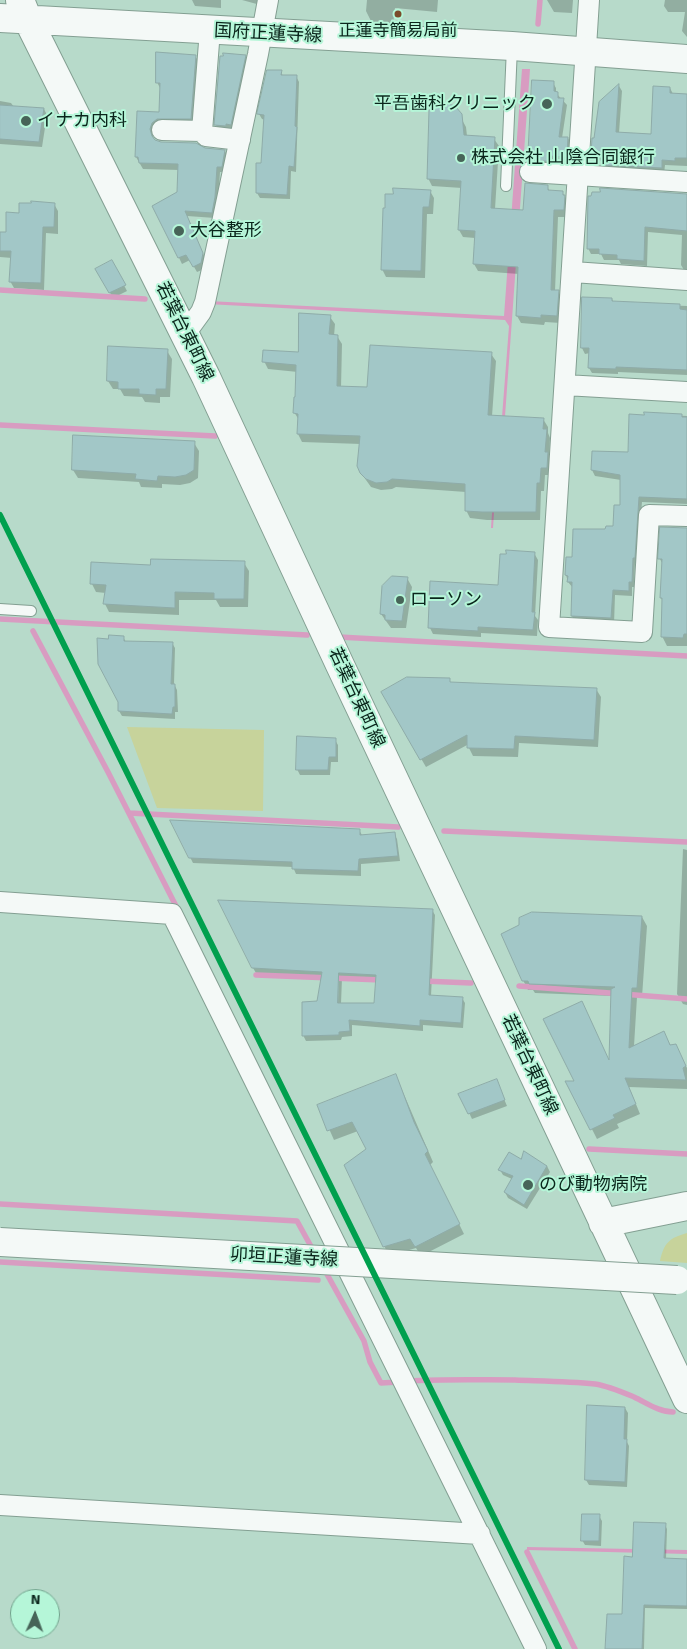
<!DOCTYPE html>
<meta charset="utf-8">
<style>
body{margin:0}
#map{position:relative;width:687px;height:1649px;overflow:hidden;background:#b7daca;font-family:Signika,sans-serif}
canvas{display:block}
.north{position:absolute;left:10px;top:1589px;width:50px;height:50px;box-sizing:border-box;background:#b5f6d8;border:1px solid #71a28c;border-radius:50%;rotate:2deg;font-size:14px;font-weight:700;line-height:20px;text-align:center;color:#0a251b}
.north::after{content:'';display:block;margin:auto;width:18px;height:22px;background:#476458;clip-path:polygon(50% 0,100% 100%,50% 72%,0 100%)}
</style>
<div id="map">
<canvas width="687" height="1649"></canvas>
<div class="north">N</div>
</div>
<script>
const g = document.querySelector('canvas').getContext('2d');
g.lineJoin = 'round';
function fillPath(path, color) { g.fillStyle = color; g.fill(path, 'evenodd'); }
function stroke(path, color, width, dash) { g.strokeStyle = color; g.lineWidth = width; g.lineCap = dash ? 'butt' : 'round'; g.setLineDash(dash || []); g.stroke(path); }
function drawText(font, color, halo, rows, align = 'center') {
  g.font = font + ' Signika,"Noto Sans JP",sans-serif'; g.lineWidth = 4; g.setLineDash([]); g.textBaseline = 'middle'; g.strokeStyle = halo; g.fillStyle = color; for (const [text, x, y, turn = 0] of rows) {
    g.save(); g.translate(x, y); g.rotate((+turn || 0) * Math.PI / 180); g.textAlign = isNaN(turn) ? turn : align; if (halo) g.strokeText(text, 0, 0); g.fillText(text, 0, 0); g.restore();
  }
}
fillPath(new Path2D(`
 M127,727L264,730L263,811L157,808Z
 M687,1233V1263L660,1261C664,1243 669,1238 687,1233Z`), '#c7d39b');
fillPath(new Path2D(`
 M522,69H530L503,444L498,452L493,528H491L496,451L500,443L509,326L505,320L207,304L208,301L504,316Z
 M527,1547L687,1550V1554L527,1550Z`), '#d89cc1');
fillPath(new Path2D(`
 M192,0H221V8L195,6Z
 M242,0H266L264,6Z
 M367,0H438L437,12L395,8L393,24L372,23L366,11Z
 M547,0H573L572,13L554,12Z
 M665,0H687V37L682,31L685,12H668L664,6Z
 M195,56L199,62L194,124L155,130L153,137L154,140L161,143L225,151L228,157L225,172H220L218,204L215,218L187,216L206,260L204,269L197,272L190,260L182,264L154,206L179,193V170L143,169L136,157L138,113L161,114L160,88L157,82Z
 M245,56L248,61L233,129L229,128V131L219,130L216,125Z
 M281,72L283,76H296L299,82L296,172L291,171L290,199L260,198L257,193V164H262L265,120L262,119L259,114Z
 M553,83L556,88V93L567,105L562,138H568L571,144L570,162L550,161V166H532L529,160Z
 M619,86L622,91L619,133L652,135L670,88L673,94L687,95V166L665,165L664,174L607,170L602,160L596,159L592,154L600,102Z
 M0,101L11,103L14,107L44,109L47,115L42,147L0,144Z
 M456,109L466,127L467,136L494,139L499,146L495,209L524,211L547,186L550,192H562L567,200V217H558L555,291H558L562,299L561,323L545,322L544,325L521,323L517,316L519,274L478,271L474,264L475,238L463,237L459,230L462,188L432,186L428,178Z
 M430,191L434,198L433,214H427L425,278L386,277L382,269Z
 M601,193L687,195V270H684L681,265L682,235L648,232L647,266L621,264L619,260H604L601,254H591L588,248Z
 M54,204L58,211V234L46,233L44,290L14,288L10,281L12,258L0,257V233H7L20,215Z
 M112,262L127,291L113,298L97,270Z
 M583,298L612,299L614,303L687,306V375L618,372V374L592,373L589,368L590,353L585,354L582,348Z
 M330,317L335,324L334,336H337L342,344L341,388L369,389L491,354L496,361L492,416L543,419L548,427V433L550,438L549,457L552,461L551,475H545L544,491H541L540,520H487L470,518L466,510V492L396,487L392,489L381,490L371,487L361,473V444L302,442L298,434L299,420L294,412L297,398L298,372L268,369L264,361L299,353Z
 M167,351L172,359L170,397H160V403L145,402L142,397L124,396L120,389H113L108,381Z
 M646,414L687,416V504L642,502L637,563H635L634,587H632V596L615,595L614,624L575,622L572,616L573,588L568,582L566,575L573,558L607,530L614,528L621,507V480L595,476L592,470L629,453Z
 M75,436L194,443L199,451L198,478L190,483L180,485L162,484V488L141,487L139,482L78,478L73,470Z
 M687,530V646H667L662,636L663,602L661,598L663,565L660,559Z
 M534,553L538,560L535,616L538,620L537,636L481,633V637L433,634L430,628L499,586Z
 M244,563L249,571L248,607H220L216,600H179V615L109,612L105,604L106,593L96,592L92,584L151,566Z
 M407,578L412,587L406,628H391L381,614Z
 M123,637L126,642L172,643L175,648L174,684L177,690L178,712H175V719L122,716L119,711L120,702L109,640Z
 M449,680L451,683L596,689L601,697L598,747L519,743L518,757L473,756L469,748V744L426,767L382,692Z
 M335,740L338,745V762H331L330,775H300L297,769Z
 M359,830L362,835L394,834L397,839L400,861L361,864V876L296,874L293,867L193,863L190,857Z
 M683,849L687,850V1005L683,1004L677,994Z
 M432,910L435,915L431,996L462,998L465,1003L463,1028L423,1025V1031L352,1025V1036L342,1037L341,1040L306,1041L303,1035L318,1002L322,977L256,973L253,968ZM342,978L377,980L376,1004H341Z
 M642,917L647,926L642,997H637L634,1046L664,1033L671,1046L680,1054L687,1068V1089L629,1087L640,1114L617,1124L619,1128L597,1139L568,1082L576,1083L610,1063L612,996L535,993L533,990H528L523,980Z
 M396,1076L433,1162L430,1165L464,1234L421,1256L416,1248L389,1256L345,1165L367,1149L358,1131L334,1140L319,1106Z
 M496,1080L507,1106L472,1119L460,1094Z
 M522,1161L547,1166L550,1172L527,1209L508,1198L505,1192L512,1179L503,1175L500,1170Z
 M625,1408L628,1413L627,1442L629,1446L627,1487L589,1485L586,1480Z
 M599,1516L602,1521L601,1546L585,1545L582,1540Z
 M665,1525L667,1529L666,1559L687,1560V1609L645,1608L644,1649H607L623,1616L633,1558Z`), '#0003');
stroke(new Path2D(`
 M538,24L540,0
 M0,290L145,299
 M0,425L215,436
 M0,619L307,635
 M33,631L108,772L178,910
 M339,637L687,656
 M129,813L398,827
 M444,831L687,842
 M256,975L381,980
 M423,981L471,983
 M519,986L687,999
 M589,1149L687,1154
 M0,1204L297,1221L313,1250
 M0,1262L318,1280
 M323,1267L364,1341L370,1362L381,1383L399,1382
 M408,1381C444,1379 479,1380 515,1380C541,1381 568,1381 595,1384C608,1386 622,1392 634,1397C647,1403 659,1412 673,1412
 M527,1552L575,1649`), '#d89cc1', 5.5);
const building = new Path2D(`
 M156,52L196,55L191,119H157L152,123L150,129L152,136L155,140L161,142L196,143L205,148L225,150L222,167H217L215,197L212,213L185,211L203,253L201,263L193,267L186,255L178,258L152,206L177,192L178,164L139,163L138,157H135L137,111L159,112L160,83H156Z
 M223,53L246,55L231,125L226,124V126L214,125L220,56H223Z
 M267,70H282L281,75H297L295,126L297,127L294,167L289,166L287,195L256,193V163H261L264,115L257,114Z
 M532,80L554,81V91L558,92V98H564L559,137H568L567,157L548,156V161H528Z
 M619,84L616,132L651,134L653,86L670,87V93L687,94V158H675V161L662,160V168L603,165V162L601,161V155L591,154L592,138H594L599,102Z
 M445,103L455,106L462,114L464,135L495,137L491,208L523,210L525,183L548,185V190L563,191V195H565L564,210H554L551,290H559L557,316L541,315V318L516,316L518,267L473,264L475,231L458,230L461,181L427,179L429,110L434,109L438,105Z
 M0,105L44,108L39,142L0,139Z
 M393,188L431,190L429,207H423L421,271L381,270L383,208H385V194H393Z
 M600,188L687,194V231L645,227L644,261L617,259V255L599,254V249H587L588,196H591L592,192H600Z
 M31,201L55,203L54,227H43L41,283L9,282L11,251H0V232H6V212L19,213V203H31Z
 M112,260L126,285L109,293L95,269Z
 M582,297L612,298V301L680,304V309L687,310V370L616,367V369L588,368L589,348H581Z
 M299,313L331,315L329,334L338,335L337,386L367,387L370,345L492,352L488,415L544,418L543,429H547L545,452H548L547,468H541L540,483H537L536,512H482L465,511V484L392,479L387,482L376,483L366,479L360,473L357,466L360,436L297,434L298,414L293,413L294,397H295L296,365L262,362L263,350L298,352Z
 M108,346L168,349L166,389H156V395L139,394V389H118V382L107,381Z
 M644,412L682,414V417H687V499L639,497L635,558H633L632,582H629V591L613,590L611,618L571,616L572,582H567L568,576L565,575L566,557H572L573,529H605L606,526H613L614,505H620V475L591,470L592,451L628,452L629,414L644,415Z
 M73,435L195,441L194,470L186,475L175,477L158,476L157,481L135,479L136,474L72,470Z
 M660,527L687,528V634H684L683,638L661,637L662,598H660L662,559H658Z
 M506,550L535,552L532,612H535L533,630L478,627V631L428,628L430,581L498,585L500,554H506Z
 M151,559L245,561L244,599H214V593L175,592V608L103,604L106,585L90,584L91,562L150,565Z
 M392,576L408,577L402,621L385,620V615L380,614L382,586Z
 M109,635L124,636V641L173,642L171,684H175V707H173L172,714L118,711V702L98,664L97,638L108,639Z
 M407,677L450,678V682L597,688L594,740L515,736L514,749L467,748V735L420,760L381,692Z
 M297,736L336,738V757H329L328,770H296Z
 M170,820L360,829V835L395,832L398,856L359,859L358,871L292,869V862L189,858Z
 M218,900L433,909L429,995L463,997L461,1023L420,1020V1026L349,1020L350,1031L339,1032V1035L302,1036V1002L317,1001L322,972L252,968ZM339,973L376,975L374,1003H338Z
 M532,912L642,916L637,988H632L629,1048L664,1031L670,1045L676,1044L686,1066L683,1068L686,1080L625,1078L636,1104L613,1115L615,1118L590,1130L565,1081H574L543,1019L582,1001L609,1060L611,989L615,987L529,984L528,981H522L501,934L519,925V918Z
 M396,1074L414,1122L428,1151L425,1154L460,1224L415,1247L410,1239L383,1247L344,1165L366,1149L352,1122L327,1131L317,1105Z
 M497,1079L505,1100L468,1114L458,1094Z
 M524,1151L547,1166L524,1205L504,1192L513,1176L498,1170L509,1152L521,1159Z
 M587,1405L625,1407L624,1439H627L625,1482L585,1480Z
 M582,1514H600L599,1541H581Z
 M634,1522L666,1523L664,1558L687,1559V1606L644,1605L642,1649H605L607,1614H622L624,1556L632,1557Z`);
fillPath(building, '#a2c7c7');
stroke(building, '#8eaba8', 1);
const service = new Path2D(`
 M506,186L512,47
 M0,609L31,611`);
const minor = new Path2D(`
 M589,0L549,627L642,632L649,515L687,516
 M210,30L202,131L206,136L240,140
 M162,130L202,131
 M530,172L687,182
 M573,272L687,280
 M185,334L201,312L205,302L258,54L268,0
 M565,385L687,392
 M0,902L172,914L536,1649
 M0,1505L480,1534`);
const secondary = new Path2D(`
 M20,0L28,20L206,377L340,665L687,1399
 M0,18L512,46L687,59
 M603,1223L687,1206`);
stroke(service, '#839f92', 12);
stroke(minor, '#839f92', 22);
stroke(secondary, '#839f92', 30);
stroke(service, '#f4f9f7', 10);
stroke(minor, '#f4f9f7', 20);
stroke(secondary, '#f4f9f7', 28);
const secondaryBridge = new Path2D(`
 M0,1242L677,1280`);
stroke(secondaryBridge, '#839f92', 30, []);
stroke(secondaryBridge, '#f4f9f7', 28);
stroke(new Path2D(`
 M0,515L559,1649`), '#00a04e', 6);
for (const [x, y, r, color] of [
 [398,14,4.5,"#7a4b2a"],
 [547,104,6,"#476458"],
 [26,121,6,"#476458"],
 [461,158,5,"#476458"],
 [179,231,6,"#476458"],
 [400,600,5,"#476458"],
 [528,1185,6,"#476458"]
]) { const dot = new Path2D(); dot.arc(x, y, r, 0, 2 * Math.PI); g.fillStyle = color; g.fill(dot); stroke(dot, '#b5f6d8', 2); }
drawText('17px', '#0a251b', '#b5f6d8', [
 ["正蓮寺簡易局前",398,32]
]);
drawText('18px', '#0a251b', '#b5f6d8', [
 ["国府正蓮寺線",268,34,3],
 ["若葉台東町線",184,332,64],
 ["若葉台東町線",356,698,65],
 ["若葉台東町線",529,1065,65],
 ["卯垣正蓮寺線",284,1258,3]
]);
drawText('18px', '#0a251b', '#b5f6d8', [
 ["平吾歯科クリニック",536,104,"right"],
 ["イナカ内科",37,121],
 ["株式会社 山陰合同銀行",471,158],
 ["大谷整形",190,231],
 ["ローソン",410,600],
 ["のび動物病院",539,1185]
], 'left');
</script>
